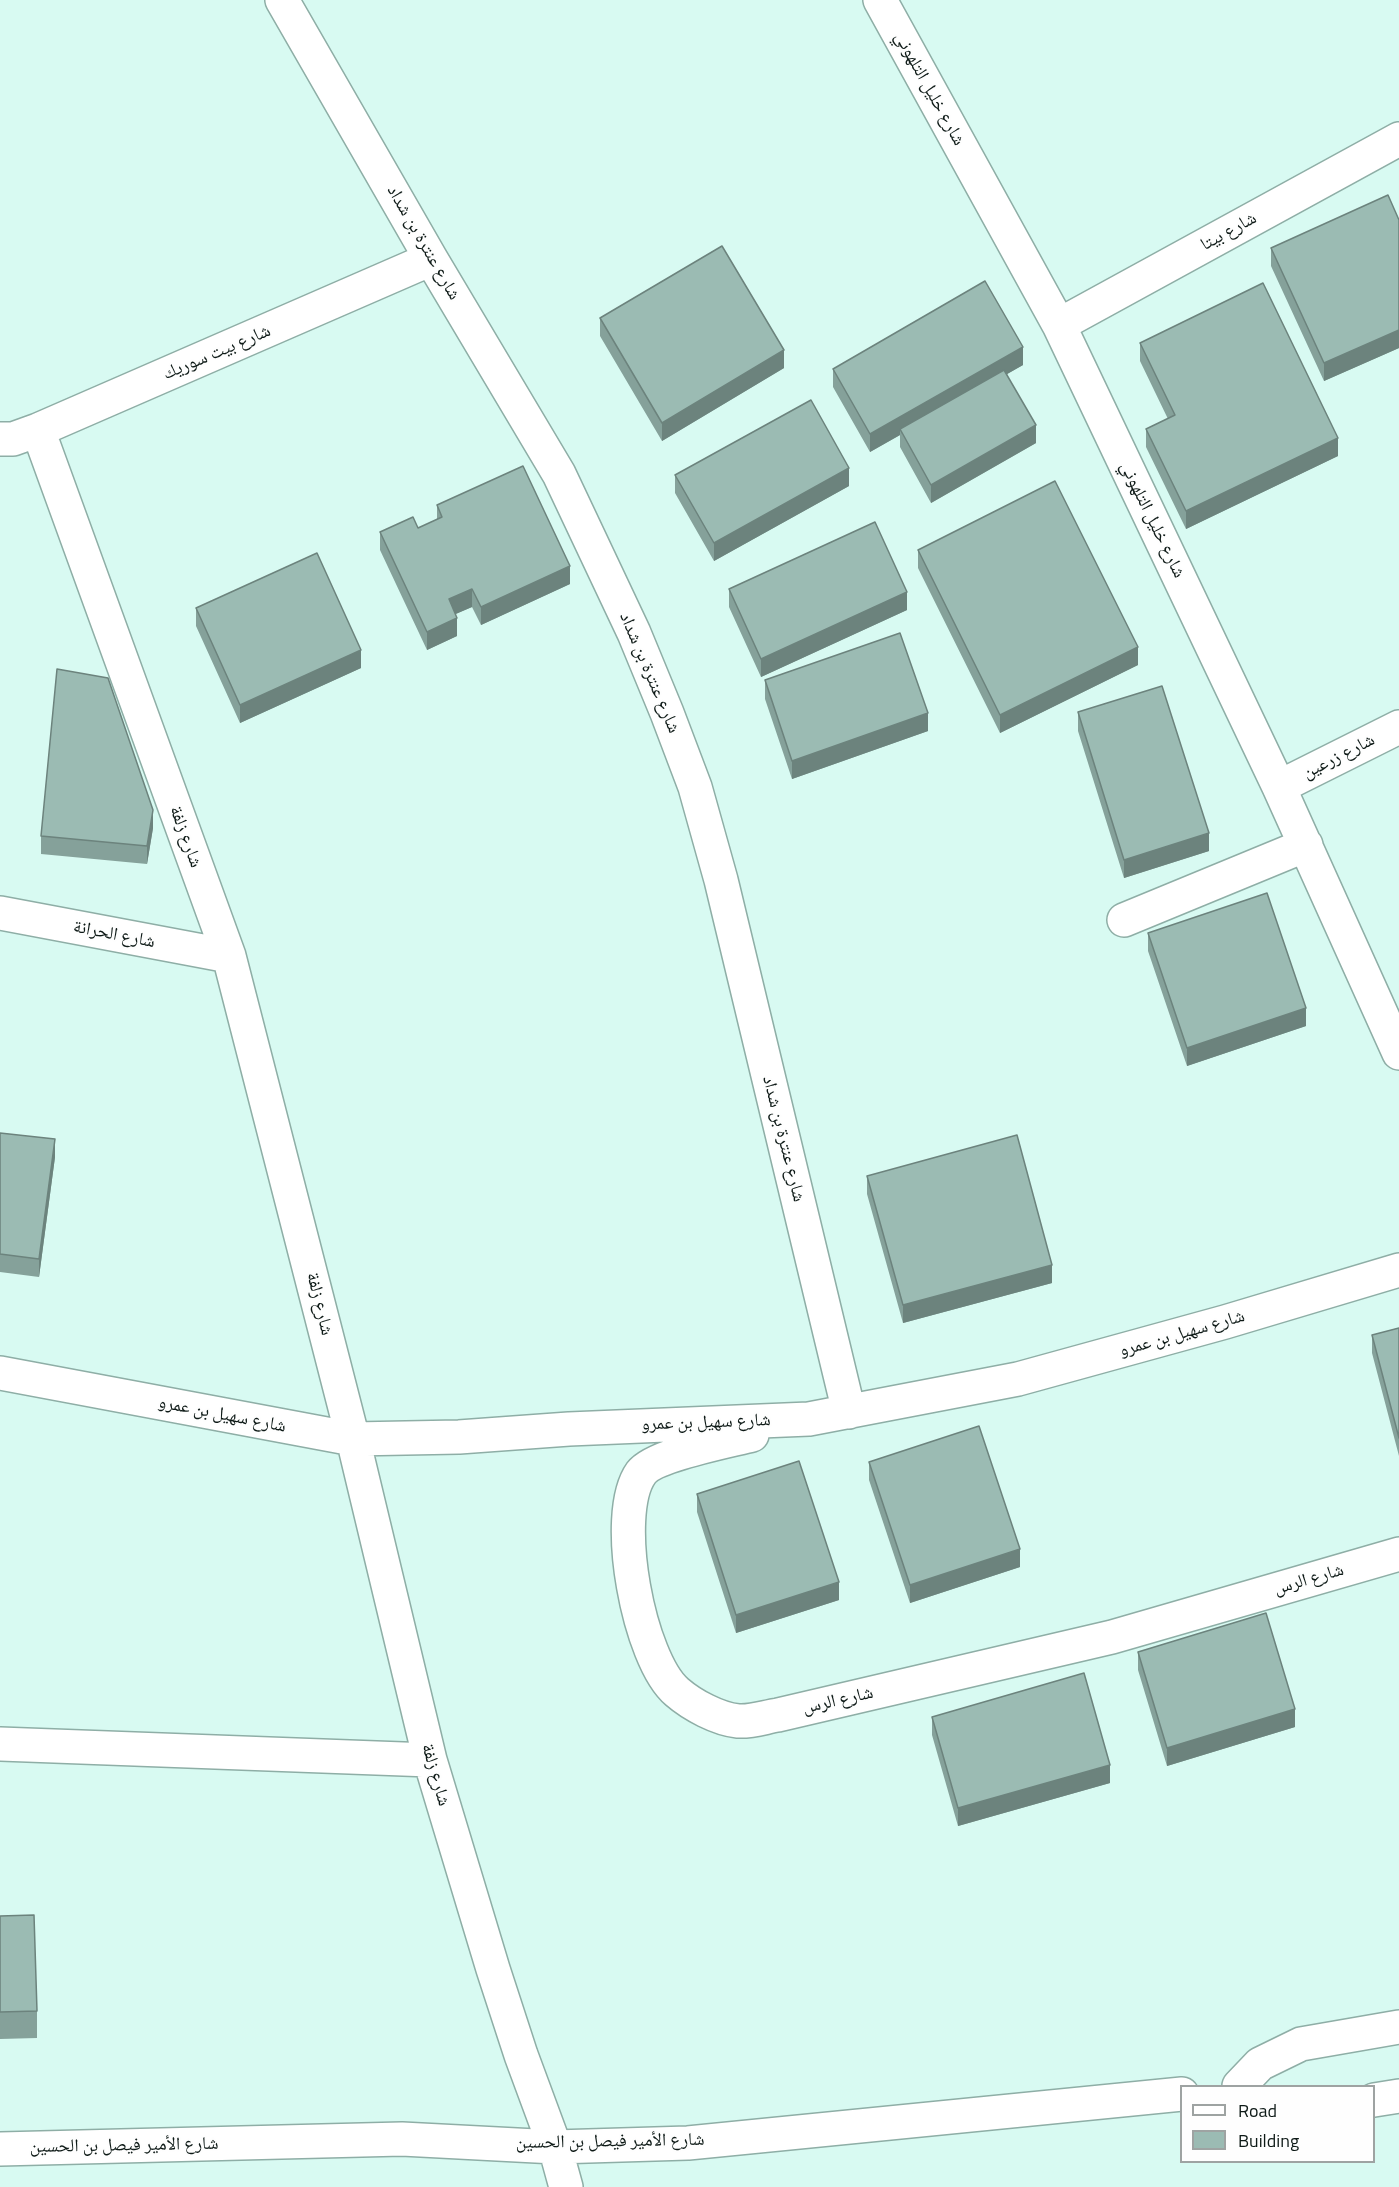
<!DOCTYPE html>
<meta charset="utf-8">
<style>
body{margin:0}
#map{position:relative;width:1399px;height:2187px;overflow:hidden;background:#d8faf2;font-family:"Titillium Web",sans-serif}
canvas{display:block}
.legend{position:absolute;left:1180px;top:2085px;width:195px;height:78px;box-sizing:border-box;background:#fefefe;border:2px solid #9ea3a2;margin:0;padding:8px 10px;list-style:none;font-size:18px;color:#0e1a17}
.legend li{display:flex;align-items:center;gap:12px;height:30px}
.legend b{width:30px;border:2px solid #9ea3a2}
</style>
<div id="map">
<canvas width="1399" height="2187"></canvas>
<ul class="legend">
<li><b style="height:8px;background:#fff"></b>Road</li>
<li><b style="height:16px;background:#9bbbb3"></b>Building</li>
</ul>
</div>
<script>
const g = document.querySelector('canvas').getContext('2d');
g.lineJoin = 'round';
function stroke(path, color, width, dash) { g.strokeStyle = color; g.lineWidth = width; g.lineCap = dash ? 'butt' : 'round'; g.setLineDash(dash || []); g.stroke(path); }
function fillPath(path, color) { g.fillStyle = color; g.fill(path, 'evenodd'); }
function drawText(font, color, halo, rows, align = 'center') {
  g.font = font + ' "Titillium Web","Noto Naskh Arabic",sans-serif'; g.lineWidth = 4.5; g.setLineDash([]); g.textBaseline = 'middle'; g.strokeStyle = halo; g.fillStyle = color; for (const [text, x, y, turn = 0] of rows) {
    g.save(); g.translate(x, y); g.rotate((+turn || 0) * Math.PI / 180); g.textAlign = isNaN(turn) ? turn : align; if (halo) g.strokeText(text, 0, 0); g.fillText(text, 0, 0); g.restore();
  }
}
const minor = new Path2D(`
 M282,0L431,259L559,474L634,633L667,713L695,787L721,880L849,1412
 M880,0L1059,325L1279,787L1399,1053
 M1059,325L1399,139
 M38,430L229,956L353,1439L430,1760L493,1969L521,2055L555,2147L566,2187
 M0,439H13L38,430L431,259
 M1279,787L1399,727
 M0,913L229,956
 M1124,920L1306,845
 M0,1373L353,1439L459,1437L569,1429L809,1419L1018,1379L1225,1322L1399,1270
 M752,1435C729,1441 654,1455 641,1473C611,1515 639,1660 677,1692C692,1705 718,1719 738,1721C752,1722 765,1717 778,1715L1112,1637L1399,1554
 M0,1744L430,1760
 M1239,2086L1260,2064L1301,2044L1399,2027
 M1374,2100L1399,2096
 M0,2149L402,2139L555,2147L688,2143L1182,2094`);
stroke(minor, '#8eaea6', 36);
stroke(minor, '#fff', 33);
fillPath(new Path2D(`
 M1399,220V348L1324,381L1271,266V248Z
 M600,318L784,368L662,441L600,336Z
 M1140,343L1338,456L1186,529L1146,447V429L1168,419L1140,361Z
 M1023,365L1007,374L1036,443L931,503L900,447V435L870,452L833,387V369Z
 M675,475L849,486L714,561L675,493Z
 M437,505L570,584L481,625L472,607L455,614L457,636L427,650L380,550V532L418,528L437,520Z
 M918,550L1138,665L1000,733L918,568Z
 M729,589L907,610L761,677L729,607Z
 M196,608L361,668L240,723L196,626Z
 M765,680L928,731L792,779L765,699Z
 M1078,712L1209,851L1124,878L1078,731Z
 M153,828L147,864L41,854V836Z
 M1148,933L1306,1026L1187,1066L1148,951Z
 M0,1133L55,1157L39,1277L0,1272Z
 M867,1176L1052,1283L903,1323L867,1194Z
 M1399,1328V1456L1372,1353V1335Z
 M869,1462L1020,1567L910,1603L869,1480Z
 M697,1494L839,1600L736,1633L697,1512Z
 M1138,1652L1295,1727L1167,1766L1138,1670Z
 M932,1717L1110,1783L958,1826L932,1735Z
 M0,1916L37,2011V2038L0,2039Z`), '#85a19a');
fillPath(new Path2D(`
 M1399,330V348L1324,381V363Z
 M1023,347V365L902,434L900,429V435L870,452V434Z
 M784,350V368L662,441V423Z
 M1036,425V443L931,503V485Z
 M1338,438V456L1186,529V511Z
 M849,468V486L714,561V543Z
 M570,566V584L481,625V607Z
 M472,589V607L449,617V599Z
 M907,592V610L761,677V659Z
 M457,618V636L427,650V632Z
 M1138,647V665L1000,733V715Z
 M361,650V668L240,723V705Z
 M928,713V731L792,779V761Z
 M153,810V828L147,864V846Z
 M1209,833V851L1124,878V860Z
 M1306,1008V1026L1187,1066V1048Z
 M55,1139V1157L39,1277V1259Z
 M1052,1265V1283L903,1323V1305Z
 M1020,1549V1567L910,1603V1585Z
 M839,1582V1600L736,1633V1615Z
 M1295,1709V1727L1167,1766V1748Z
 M1110,1765V1783L958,1826V1808Z`), '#6c837d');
const building = new Path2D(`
 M1388,195L1399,220V330L1324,363L1271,248Z
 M722,246L784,350L662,423L600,318Z
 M985,281L1023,347L870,434L833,369Z
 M1263,283L1338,438L1186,511L1146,429L1175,415L1140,343Z
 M1004,370L1036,425L931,485L900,429Z
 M811,400L849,468L714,543L675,475Z
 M523,466L570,566L481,607L472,589L449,599L457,618L427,632L380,532L413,517L418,528L442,517L437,505Z
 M1055,481L1138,647L1000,715L918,550Z
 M875,522L907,592L761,659L729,589Z
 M317,553L361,650L240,705L196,608Z
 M900,633L928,713L792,761L765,680Z
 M57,669L108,678L153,810L147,846L41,836Z
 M1162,686L1209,833L1124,860L1078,712Z
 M1267,893L1306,1008L1187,1048L1148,933Z
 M0,1133L55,1139L39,1259L0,1254Z
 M1017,1135L1052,1265L903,1305L867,1176Z
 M1399,1328V1438L1372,1335Z
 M979,1426L1020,1549L910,1585L869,1462Z
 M799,1461L839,1582L736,1615L697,1494Z
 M1266,1613L1295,1709L1167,1748L1138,1652Z
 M1084,1673L1110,1765L958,1808L932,1717Z
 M34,1915L37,2011L0,2012V1916Z`);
fillPath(building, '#9bbbb3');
stroke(building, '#6c837d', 1.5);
drawText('18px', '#0e1a17', '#fefefe', [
 ["شارع خليل التلهوني",929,89,61],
 ["شارع بيتا",1229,232,-29],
 ["شارع عنترة بن شداد",423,243,60],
 ["شارع بيت سوريك",217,353,-23],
 ["شارع خليل التلهوني",1152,520,64],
 ["شارع عنترة بن شداد",649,673,67],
 ["شارع زرعين",1339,757,-27],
 ["شارع زلفة",185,837,70],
 ["شارع الحرانة",114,935,11],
 ["شارع عنترة بن شداد",783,1139,76],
 ["شارع زلفة",319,1304,76],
 ["شارع سهيل بن عمرو",1182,1334,-16],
 ["شارع سهيل بن عمرو",222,1415,11],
 ["شارع سهيل بن عمرو",706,1423,-2],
 ["شارع الرس",1309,1580,-16],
 ["شارع الرس",838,1701,-13],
 ["شارع زلفة",435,1775,74],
 ["شارع الأمير فيصل بن الحسين",610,2142,-1],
 ["شارع الأمير فيصل بن الحسين",124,2146,-1]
]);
</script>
